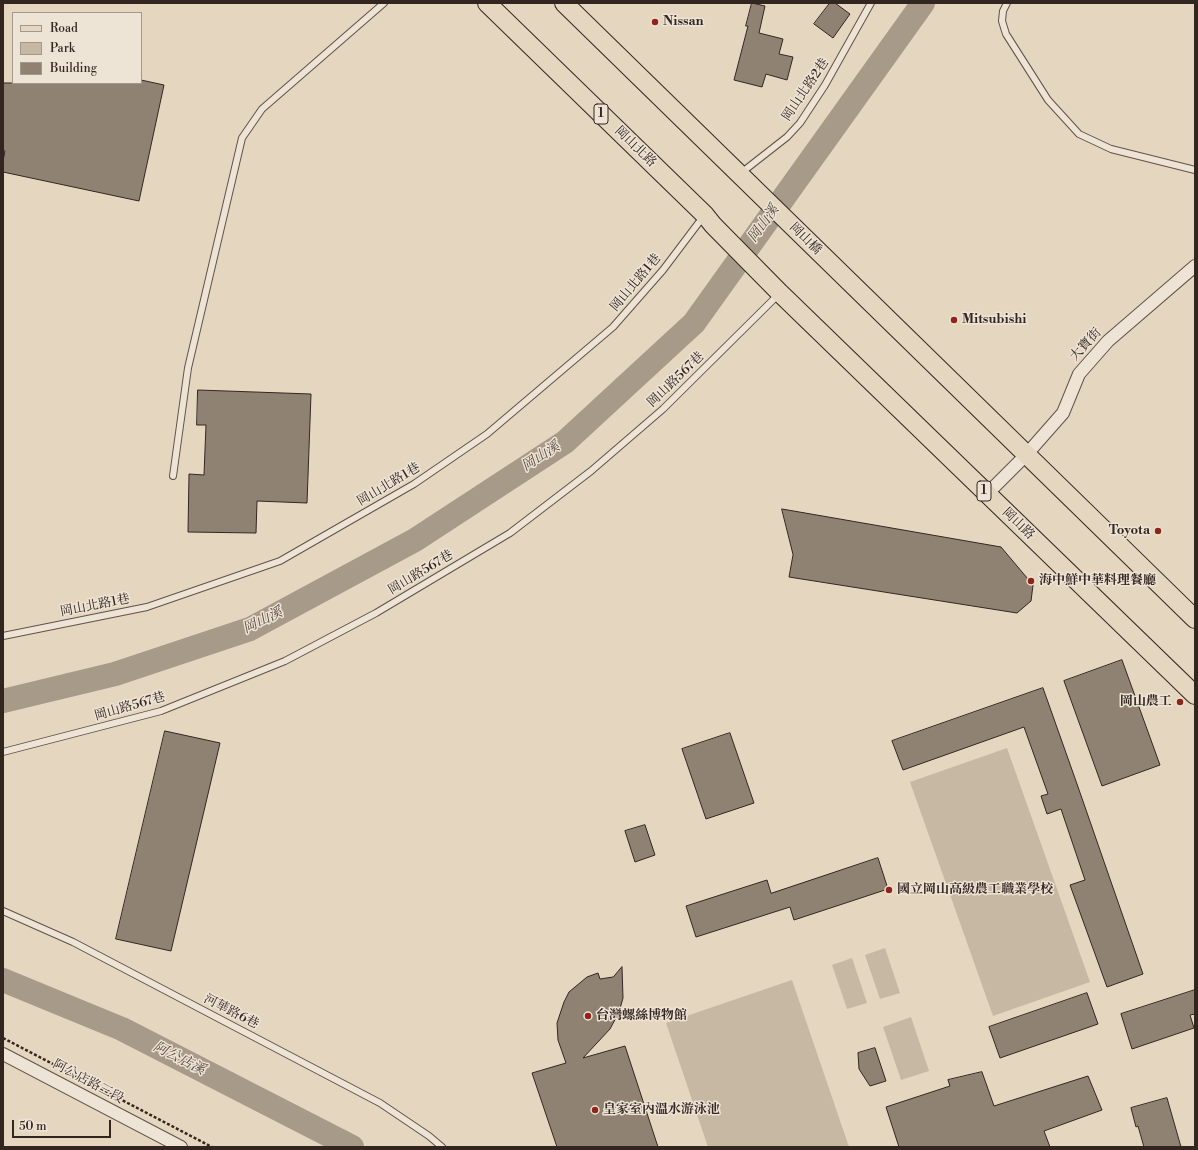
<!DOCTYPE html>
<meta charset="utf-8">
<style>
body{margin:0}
#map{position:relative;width:1198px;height:1150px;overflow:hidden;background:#e5d6bf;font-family:"Libre Bodoni",serif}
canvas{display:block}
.frame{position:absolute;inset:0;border:4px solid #332621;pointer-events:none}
.legend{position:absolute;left:12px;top:12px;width:130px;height:72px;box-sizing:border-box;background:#eee4d5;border:1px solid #a3988d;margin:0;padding:5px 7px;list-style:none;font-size:12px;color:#332621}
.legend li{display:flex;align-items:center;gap:8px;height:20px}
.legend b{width:20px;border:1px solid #a3988d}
.scale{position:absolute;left:12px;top:1120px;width:99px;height:18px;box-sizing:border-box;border:2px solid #332621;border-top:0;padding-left:5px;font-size:12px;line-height:14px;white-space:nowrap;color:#332621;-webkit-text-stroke:3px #eee4d5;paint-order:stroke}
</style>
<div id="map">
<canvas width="1198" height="1150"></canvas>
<div class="frame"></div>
<ul class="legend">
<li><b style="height:5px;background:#e5d6bf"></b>Road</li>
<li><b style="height:11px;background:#c7b8a4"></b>Park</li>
<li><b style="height:11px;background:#908273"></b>Building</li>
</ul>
<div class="scale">50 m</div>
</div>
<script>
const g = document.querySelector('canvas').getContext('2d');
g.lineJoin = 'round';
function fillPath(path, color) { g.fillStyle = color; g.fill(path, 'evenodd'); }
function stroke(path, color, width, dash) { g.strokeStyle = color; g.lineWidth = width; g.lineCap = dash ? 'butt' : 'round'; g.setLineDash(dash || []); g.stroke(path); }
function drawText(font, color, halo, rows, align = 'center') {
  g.font = font + ' "Libre Bodoni","Noto Serif TC",serif'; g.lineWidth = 3; g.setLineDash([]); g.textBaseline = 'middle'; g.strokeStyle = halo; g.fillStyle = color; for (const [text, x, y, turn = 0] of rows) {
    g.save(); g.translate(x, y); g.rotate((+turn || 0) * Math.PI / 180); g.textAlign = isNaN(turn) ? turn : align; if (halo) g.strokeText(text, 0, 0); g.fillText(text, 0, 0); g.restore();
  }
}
fillPath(new Path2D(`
 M1007,748L1090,982L993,1016L910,782Z
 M885,948L900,993L880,999L865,955Z
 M852,958L867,1003L847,1009L832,965Z
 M792,980L849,1147H708L666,1023Z
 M911,1017L929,1071L901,1080L883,1027Z`), '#c7b8a4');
stroke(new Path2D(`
 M3,701L115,674L250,629L415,540L565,442L694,323L923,3
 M3,980L122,1029L352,1147`), '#a89a89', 24);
const building = new Path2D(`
 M752,3L765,6L759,33L783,39L779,54L793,57L787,80L766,74L762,87L734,80L748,26H746Z
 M830,3H835L850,14L833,38L814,24Z
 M141,80L164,85L139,201L3,172V161L5,151L3,150V83H141Z
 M198,390L311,394L307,503L257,501L256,533L188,532L189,474L204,475L206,425H197Z
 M782,509L1001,547L1033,585L1031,601L1017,613L789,577L793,555Z
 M1122,660L1160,765L1102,786L1064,681Z
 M1043,688L1077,784L1143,974L1107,987L1070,885L1085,880L1061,809L1047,814L1041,796L1048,794L1024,727L903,770L892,741Z
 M165,731L220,743L171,951L116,939Z
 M730,733L754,803L706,819L682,749Z
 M645,825L655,855L635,862L625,831Z
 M878,858L888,889L794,920L790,907L696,937L686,906L767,880L771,893Z
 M622,967L623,998L619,1012L610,1029L583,1058L625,1046L658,1147H557L532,1073L566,1063L558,1040L557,1023L564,1002L569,992L587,977L598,973L600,979L613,977Z
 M1195,990V1014L1190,1015L1194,1028L1132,1049L1121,1014Z
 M1087,993L1098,1024L1000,1058L989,1027Z
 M875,1048L886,1081L870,1086L859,1069L858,1053Z
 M982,1072L994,1106L1088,1076L1102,1110L1044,1131L1050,1147H899L886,1107L950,1086L948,1080Z
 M1167,1098L1181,1147H1144L1138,1126L1136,1127L1131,1108Z`);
fillPath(building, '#908273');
stroke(building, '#332621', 1);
const lane = new Path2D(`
 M1007,3L1003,11L1002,21L1006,34L1048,100L1079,134L1111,149L1195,170
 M741,173L787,137L800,123L825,85L871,3
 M173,476L188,368L242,138L262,109L384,3
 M3,636L147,607L280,561L414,484L487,434L613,327L663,270L703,217
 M3,752L161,711L285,661L376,613L510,533L591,471L663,409L779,294
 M3,911L73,942L380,1103L429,1136L442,1147`);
const street = new Path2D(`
 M987,494L1026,455L1063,413L1079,374L1108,341L1195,266
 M3,1054L181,1147`);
const primary = new Path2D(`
 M487,3L705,215L713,225L780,293L1195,695
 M564,3C775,208 984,414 1195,619`);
stroke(lane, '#605248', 8);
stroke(street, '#605248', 14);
stroke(primary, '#332621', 20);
stroke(new Path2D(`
 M3,1038L212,1147`), '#332621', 2.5, [3, 2]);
stroke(lane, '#eee4d5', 6);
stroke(street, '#eee4d5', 12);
stroke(primary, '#e5d6bf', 18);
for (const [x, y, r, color] of [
 [655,22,4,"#8f2418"],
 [954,320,4,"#8f2418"],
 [1158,531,4,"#8f2418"],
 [1031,581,4,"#8f2418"],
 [1180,702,4,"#8f2418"],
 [889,890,4,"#8f2418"],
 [588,1016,4,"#8f2418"],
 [595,1110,4,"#8f2418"]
]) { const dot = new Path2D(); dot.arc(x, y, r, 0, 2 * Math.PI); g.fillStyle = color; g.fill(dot); stroke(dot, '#eee4d5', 1.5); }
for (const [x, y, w] of [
 [601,114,14],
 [984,491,14]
]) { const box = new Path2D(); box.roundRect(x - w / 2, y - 10, w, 20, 3); g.fillStyle = '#eee4d5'; g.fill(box); stroke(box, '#332621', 1); }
drawText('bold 12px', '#332621', null, [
 ["1",601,114],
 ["1",984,491]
]);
drawText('bold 13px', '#332621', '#eee4d5', [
 ["Nissan",663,22],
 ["Mitsubishi",962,320],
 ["Toyota",1150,531,"right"],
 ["海中鮮中華料理餐廳",1039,581],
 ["岡山農工",1172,702,"right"],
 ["國立岡山高級農工職業學校",897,890],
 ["台灣螺絲博物館",596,1016],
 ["皇家室內溫水游泳池",603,1110]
], 'left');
drawText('13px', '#332621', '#eee4d5', [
 ["岡山北路2巷",806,90,-56],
 ["岡山北路",635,147,44],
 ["岡山橋",805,239,45],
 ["岡山北路1巷",636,283,-50],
 ["大寶街",1086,345,-47],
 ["岡山路567巷",676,380,-44],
 ["岡山北路1巷",389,485,-31],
 ["岡山路",1018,524,44],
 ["岡山路567巷",421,573,-31],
 ["岡山北路1巷",95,606,-11],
 ["岡山路567巷",130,707,-16],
 ["河華路6巷",231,1012,27],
 ["阿公店路三段",88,1082,28]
]);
drawText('italic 14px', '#564940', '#eee4d5', [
 ["岡山溪",764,224,-54],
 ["岡山溪",541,457,-33],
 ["岡山溪",263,621,-26],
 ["阿公店溪",179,1059,27]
]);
</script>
